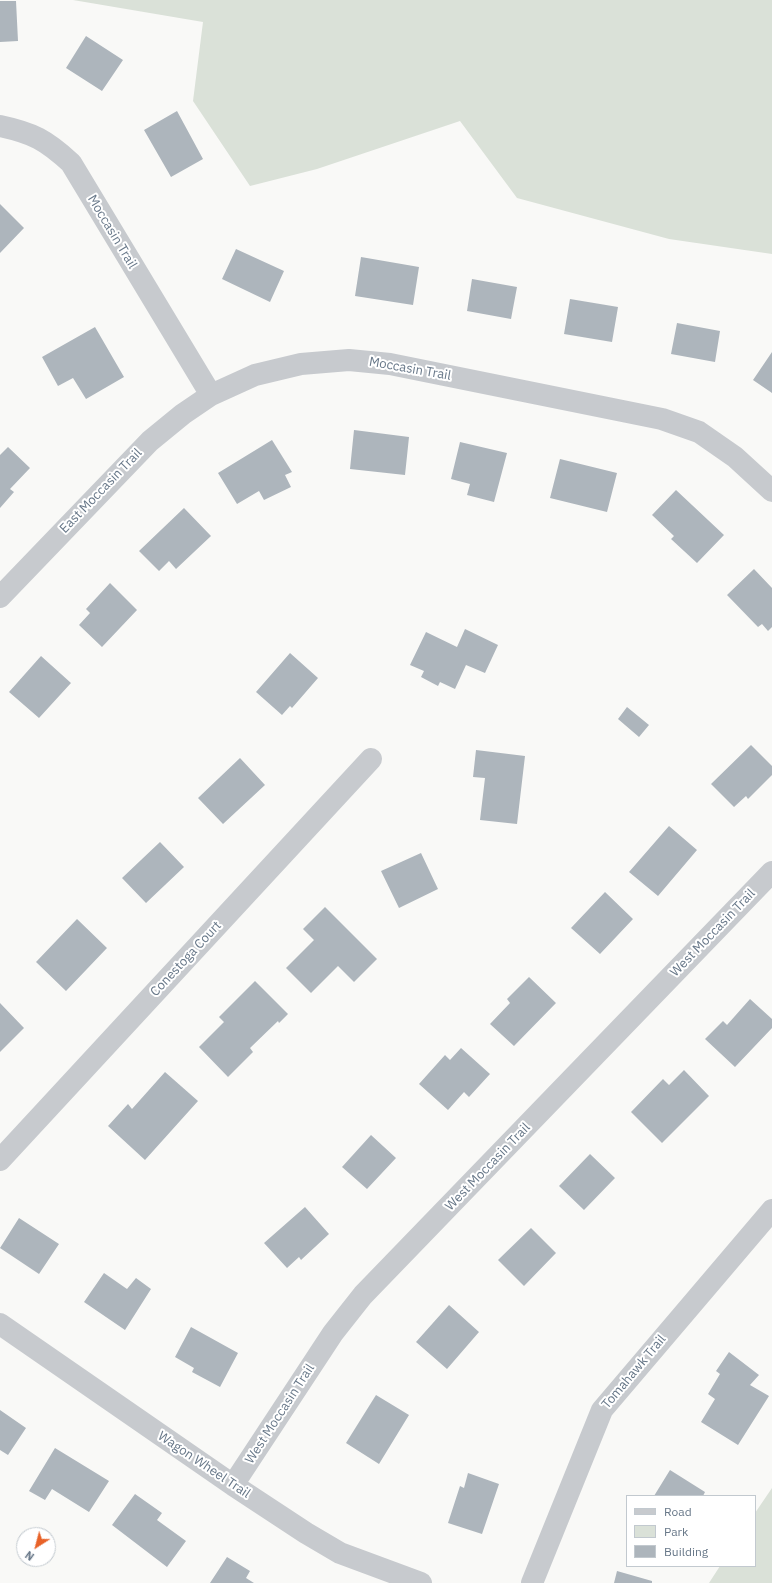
<!DOCTYPE html>
<style>
body{margin:0}
#map{position:relative;width:772px;height:1583px;overflow:hidden;background:#f9f9f7;font-family:"IBM Plex Sans",sans-serif}
canvas{display:block}
.legend{position:absolute;left:626px;top:1495px;width:130px;height:72px;box-sizing:border-box;background:#fff;border:1px solid #c2c9cf;margin:0;padding:5px 7px;list-style:none;font-size:12px;color:#677788}
.legend li{display:flex;align-items:center;gap:8px;height:20px}
.legend b{width:20px;border:1px solid #c2c9cf}
.north{position:absolute;left:16px;top:1527px;width:40px;height:40px;box-sizing:border-box;background:#fff;border:1px solid #c2c9cf;border-radius:50%;rotate:216deg;font-size:11px;font-weight:700;line-height:16px;text-align:center;color:#677788}
.north::after{content:'';display:block;margin:auto;width:14px;height:18px;background:#e86228;clip-path:polygon(50% 0,100% 100%,50% 72%,0 100%)}
</style>
<div id="map">
<canvas width="772" height="1583"></canvas>
<ul class="legend">
<li><b style="height:5px;background:#c7cace"></b>Road</li>
<li><b style="height:11px;background:#dae1d8"></b>Park</li>
<li><b style="height:11px;background:#adb5bc"></b>Building</li>
</ul>
<div class="north">N</div>
</div>
<script>
const g = document.querySelector('canvas').getContext('2d');
g.lineJoin = 'round';
function fillPath(path, color) { g.fillStyle = color; g.fill(path, 'evenodd'); }
function stroke(path, color, width, dash) { g.strokeStyle = color; g.lineWidth = width; g.lineCap = dash ? 'butt' : 'round'; g.setLineDash(dash || []); g.stroke(path); }
function drawText(font, color, halo, rows, align = 'center') {
  g.font = font + ' "IBM Plex Sans",sans-serif'; g.lineWidth = 4; g.setLineDash([]); g.textBaseline = 'middle'; g.strokeStyle = halo; g.fillStyle = color; for (const [text, x, y, turn = 0] of rows) {
    g.save(); g.translate(x, y); g.rotate((+turn || 0) * Math.PI / 180); g.textAlign = isNaN(turn) ? turn : align; if (halo) g.strokeText(text, 0, 0); g.fillText(text, 0, 0); g.restore();
  }
}
fillPath(new Path2D(`
 M73,0H772V254L669,239L517,198L460,121L317,169L250,186L193,101L203,22Z
 M772,1488V1583H709L720,1566H755V1513Z`), '#dae1d8');
fillPath(new Path2D(`
 M0,1H16L18,41L0,42Z
 M86,36L123,60L102,91L66,68Z
 M177,111L203,159L171,177L144,130Z
 M0,204L24,228L0,253Z
 M236,249L284,271L270,302L222,279Z
 M361,257L419,267L413,305L355,296Z
 M472,279L517,287L511,319L467,311Z
 M570,299L618,307L612,342L564,334Z
 M677,323L720,331L715,362L671,354Z
 M95,327L124,377L86,399L73,378L58,386L42,357Z
 M772,352V393L753,380Z
 M354,430L409,437L405,475L350,469Z
 M272,440L292,472L285,475L291,487L264,500L259,491L237,504L218,473Z
 M460,442L507,453L494,502L467,495L470,484L451,479Z
 M8,447L30,468L10,489L14,492L0,508V455Z
 M560,459L617,473L607,512L550,498Z
 M676,490L724,535L697,563L671,539L674,536L652,515Z
 M184,508L211,536L176,569L169,561L159,571L139,551Z
 M754,569L772,588V627L768,631L762,624L758,627L727,595Z
 M110,583L137,610L102,647L79,625L90,613L86,609Z
 M465,629L498,645L485,673L466,665L455,689L440,682L438,686L421,677L424,671L410,665L426,632L457,647Z
 M290,653L318,678L292,708L290,706L282,715L256,692Z
 M41,656L71,683L39,718L9,692Z
 M627,707L649,725L639,737L618,719Z
 M751,745L772,766V775L748,799L746,796L734,807L711,784Z
 M476,750L525,756L517,824L480,820L485,778L473,777Z
 M240,758L265,785L223,824L198,798Z
 M669,826L697,850L658,896L629,872Z
 M160,842L184,867L146,903L122,878Z
 M421,853L438,889L399,908L381,871Z
 M605,892L633,919L600,954L571,928Z
 M325,907L377,959L354,982L338,966L311,993L286,968L314,940L303,929Z
 M77,919L107,948L66,991L36,962Z
 M529,977L556,1003L514,1046L490,1024L510,1003L507,999Z
 M255,981L288,1014L279,1023L278,1021L250,1048L253,1052L228,1077L199,1047L224,1022L219,1017Z
 M750,999L772,1019V1028L735,1067L705,1039L723,1021L727,1025Z
 M0,1003L24,1028L0,1052Z
 M461,1048L490,1074L469,1097L464,1092L448,1110L419,1084L445,1055L450,1060Z
 M684,1070L709,1096L662,1143L631,1112L663,1079L669,1085Z
 M165,1072L198,1101L145,1160L108,1126L128,1104L132,1109Z
 M371,1135L396,1158L367,1189L342,1167Z
 M590,1154L615,1178L584,1210L559,1186Z
 M305,1207L329,1234L301,1260L299,1257L287,1268L264,1243Z
 M19,1218L59,1244L39,1274L0,1248Z
 M531,1228L556,1253L524,1286L498,1260Z
 M104,1273L127,1289L136,1278L151,1289L125,1330L84,1302Z
 M449,1305L479,1332L447,1369L416,1342Z
 M191,1327L238,1353L220,1387L192,1372L194,1368L175,1357Z
 M729,1352L759,1375L750,1385L769,1396L738,1445L701,1422L715,1399L708,1394L720,1374L716,1371Z
 M376,1395L409,1415L379,1464L346,1443Z
 M0,1410L26,1428L8,1455L0,1450Z
 M55,1448L109,1481L89,1512L52,1489L45,1500L29,1491Z
 M670,1470L705,1492L703,1496H654Z
 M468,1473L499,1484L482,1534L448,1523L460,1486L464,1488Z
 M135,1494L162,1513L157,1520L186,1541L167,1567L112,1525Z
 M227,1557L250,1571L246,1578L254,1583H210Z
 M617,1571L652,1581V1583H614Z`), '#adb5bc');
stroke(new Path2D(`
 M0,126C33,133 46,140 71,163L211,395
 M0,597L150,441L183,414L211,395L255,375L301,364L349,360L390,364L662,419L699,432L735,457L772,491
 M0,1160L371,759
 M0,1324L233,1485L306,1533L340,1553L421,1583
 M233,1485L333,1333L363,1295L772,872
 M532,1583L602,1410L772,1210`), '#c7cace', 22);
drawText('13px', '#677788', '#fff', [
 ["Moccasin Trail",112,232,59],
 ["Moccasin Trail",410,369,10],
 ["East Moccasin Trail",101,491,-46],
 ["West Moccasin Trail",713,933,-46],
 ["Conestoga Court",186,959,-47],
 ["West Moccasin Trail",488,1167,-46],
 ["Tomahawk Trail",634,1372,-50],
 ["West Moccasin Trail",280,1414,-57],
 ["Wagon Wheel Trail",204,1465,34]
]);
</script>
